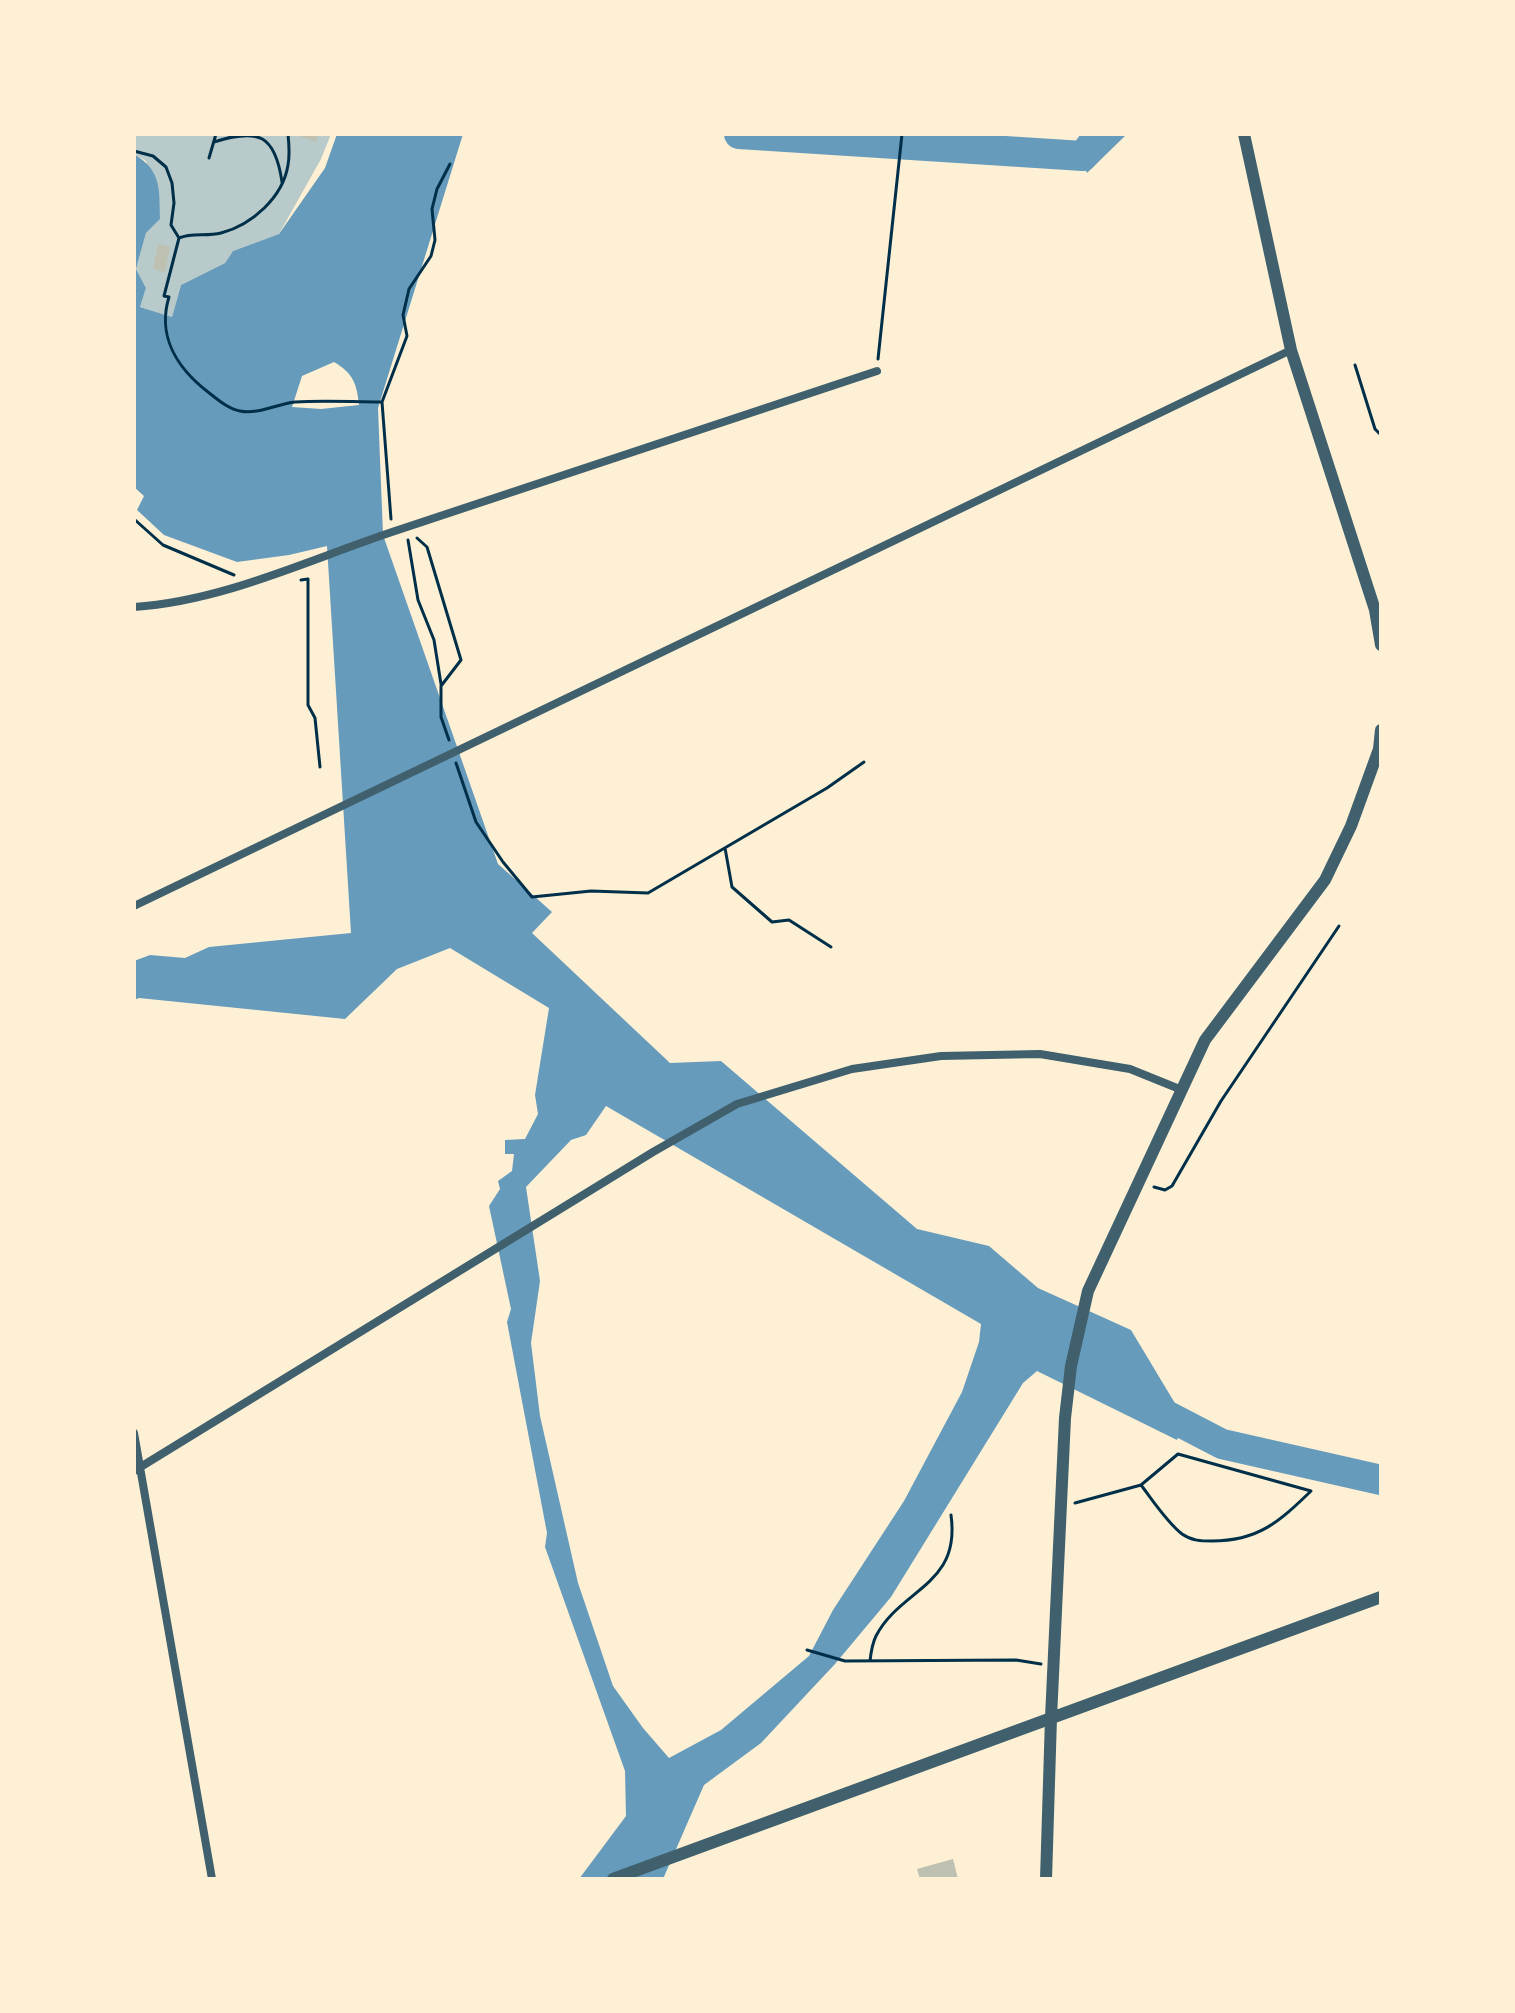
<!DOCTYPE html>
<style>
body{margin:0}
#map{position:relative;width:1515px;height:2013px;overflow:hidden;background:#fdf0d5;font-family:"Fira Sans",sans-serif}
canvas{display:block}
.frame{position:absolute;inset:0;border:136px solid #fdf0d5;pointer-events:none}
</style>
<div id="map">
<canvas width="1515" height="2013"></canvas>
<div class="frame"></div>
</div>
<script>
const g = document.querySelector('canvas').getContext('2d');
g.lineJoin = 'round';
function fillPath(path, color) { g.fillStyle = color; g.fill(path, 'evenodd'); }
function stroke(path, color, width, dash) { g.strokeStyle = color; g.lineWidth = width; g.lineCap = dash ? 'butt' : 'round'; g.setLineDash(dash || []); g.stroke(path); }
fillPath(new Path2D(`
 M134,134H331L321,159L279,234L233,251L225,263L181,285L172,317L140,307L146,288L136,269L146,233L160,219L146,161L134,154Z`), '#b9caca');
fillPath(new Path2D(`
 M337,134H463L378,408L383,535L498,864L552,912L532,933L670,1063L721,1061L917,1229L989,1246L1038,1288L1131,1330L1185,1420L1177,1440L1037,1371L1023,1383L891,1597L835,1664L761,1743L704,1785L663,1879H579L626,1816L625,1771L545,1547L547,1533L507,1322L511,1309L489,1206L500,1189L498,1181L512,1171L514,1154H505V1140L525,1139L538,1114L535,1095L549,1008L450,948L397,969L345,1019L139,998L134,1000V961L150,955L185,958L209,947L351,933L327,546L289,555L237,562L164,535L137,510L144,496L134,487V154C162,171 159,189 160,219L146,233L136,269L146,288L140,307L172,317L181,285L225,263L233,251L279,234L325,168ZM334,362C353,373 357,384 359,405L321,409L292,407L302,376ZM606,1106L981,1324L979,1342L962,1392L904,1501L833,1610L809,1656L721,1730L669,1758L643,1728L613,1686L578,1583L540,1416L531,1343L540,1281L526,1187L571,1140L586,1135Z
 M1081,134H1127L1087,173L1075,143Z`), '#669bbc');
stroke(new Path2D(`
 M739,134L1083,156L1100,134
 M1147,1405L1222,1444L1381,1480`), '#669bbc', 30);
fillPath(new Path2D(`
 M294,134H319L316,142Z
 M158,244L170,247L165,272L153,269Z
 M953,1859L958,1879H920L917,1869Z`), '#bec0b2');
stroke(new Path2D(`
 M214,142C258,128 275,134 282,182
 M134,151L153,156L166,167L172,183L174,203L171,225L179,238L164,296L169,297C157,336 177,368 208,392C217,399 228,409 240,411C257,415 277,404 295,402C323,400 353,402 382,402
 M209,158L216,134
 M179,238C193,232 206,237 221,233C252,225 283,197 288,165C290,155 289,144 288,134
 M878,359L902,134
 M1355,365L1375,429L1381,435
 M134,497V502
 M134,519L163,545L234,575
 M391,519L382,402L407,336L403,315L409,289L431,256L435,240L432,209L437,189L450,164
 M417,538L427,547L461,660L441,686V717L449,740
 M408,540L418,600L434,640L441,684
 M301,580L308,579V705L315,718L320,767
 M456,763L476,822L503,862L532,897L591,891L648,893L827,788L864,762
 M725,848L732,887L772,922L789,920L831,947
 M1154,1187L1165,1190L1172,1186L1221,1101L1339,926
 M1075,1503L1141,1485C1154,1502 1166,1521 1182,1534C1192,1541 1201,1541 1212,1541C1258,1541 1279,1522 1311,1491L1178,1454L1141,1485
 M807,1650L845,1661L1016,1660L1041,1664
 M870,1661C871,1652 872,1644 876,1636C901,1588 961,1586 951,1515`), '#003049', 3);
stroke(new Path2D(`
 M134,607C224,601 310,559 395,531C555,477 716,424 877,371
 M134,906L1291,350
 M134,1433L212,1879
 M134,1471L653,1152L737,1104L852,1069L941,1056L1040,1054L1130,1069L1182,1090`), '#3f606c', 8);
stroke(new Path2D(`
 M1244,134L1291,350L1375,610L1381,645
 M613,1879L1381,1597
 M1046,1879L1051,1718L1065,1418L1071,1366L1088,1291L1205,1040L1325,880L1351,826L1379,749L1381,730`), '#3f606c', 12);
</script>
